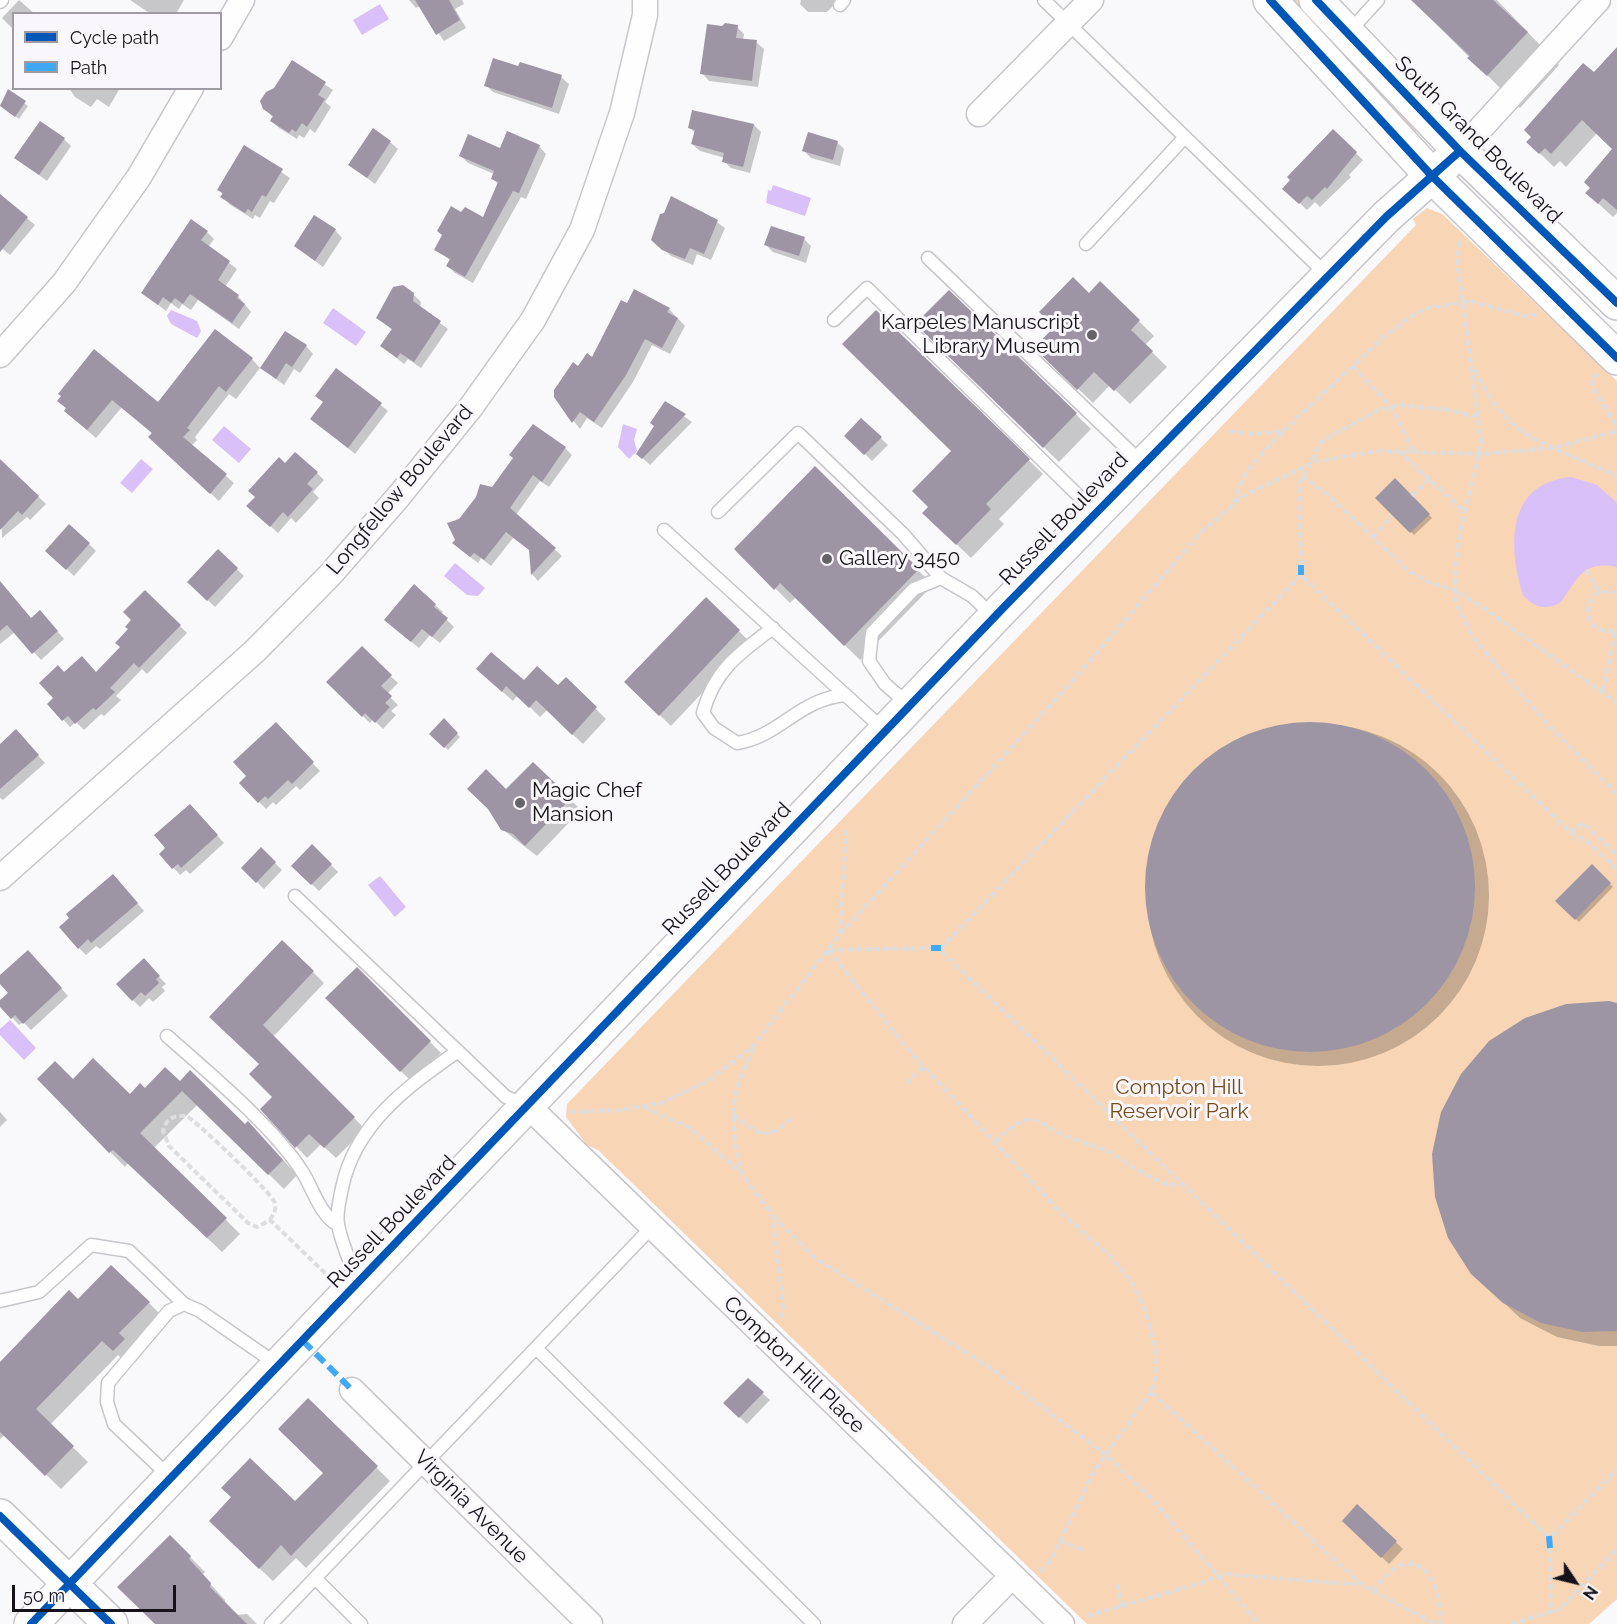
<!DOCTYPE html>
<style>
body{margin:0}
#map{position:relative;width:1617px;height:1624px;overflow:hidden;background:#f9f8fb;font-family:Raleway,sans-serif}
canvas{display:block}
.legend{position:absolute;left:12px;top:12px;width:210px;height:78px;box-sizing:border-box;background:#f9f7fc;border:2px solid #9e9ba2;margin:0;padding:8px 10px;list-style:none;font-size:18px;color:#15121a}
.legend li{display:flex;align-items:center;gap:12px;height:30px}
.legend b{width:30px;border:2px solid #9e9ba2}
.north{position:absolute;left:1545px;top:1552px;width:60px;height:60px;-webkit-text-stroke:4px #f9f7fc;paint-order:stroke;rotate:125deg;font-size:16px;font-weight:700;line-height:24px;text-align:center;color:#15121a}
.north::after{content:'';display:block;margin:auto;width:21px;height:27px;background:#15121a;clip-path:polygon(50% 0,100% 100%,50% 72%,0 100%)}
.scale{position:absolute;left:12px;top:1585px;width:164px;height:27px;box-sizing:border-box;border:3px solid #15121a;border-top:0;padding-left:8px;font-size:18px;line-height:21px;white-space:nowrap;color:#15121a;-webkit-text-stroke:4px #f9f7fc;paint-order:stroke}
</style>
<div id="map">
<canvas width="1617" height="1624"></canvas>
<ul class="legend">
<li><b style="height:8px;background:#0057b8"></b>Cycle path</li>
<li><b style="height:8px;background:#3fa9f5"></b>Path</li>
</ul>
<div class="north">N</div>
<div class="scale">50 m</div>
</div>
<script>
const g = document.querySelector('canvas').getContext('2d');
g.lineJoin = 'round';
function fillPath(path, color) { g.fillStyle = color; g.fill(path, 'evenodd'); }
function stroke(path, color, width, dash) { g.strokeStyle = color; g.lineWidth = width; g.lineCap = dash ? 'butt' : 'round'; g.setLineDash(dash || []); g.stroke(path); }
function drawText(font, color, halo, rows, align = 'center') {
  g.font = font + ' Raleway,sans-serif'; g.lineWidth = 6; g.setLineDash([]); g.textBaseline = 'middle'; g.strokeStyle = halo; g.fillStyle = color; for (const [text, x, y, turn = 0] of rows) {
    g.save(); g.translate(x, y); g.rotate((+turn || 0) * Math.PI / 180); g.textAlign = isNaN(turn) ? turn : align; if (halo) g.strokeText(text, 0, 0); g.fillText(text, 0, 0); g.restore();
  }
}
fillPath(new Path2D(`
 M1287,0H1299L1419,129L1410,137Z
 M1427,208L1442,214L1617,381V1599L1589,1624H1087L598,1150L587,1145L566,1117L567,1104L1416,225L1413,219Z`), '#f7d5b5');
fillPath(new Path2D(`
 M380,4L389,19L362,35L353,20Z
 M773,185L811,198L805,216L766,203L768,190L771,191Z
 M333,308L366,332L356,346L323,323Z
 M171,310L197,321L201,331L197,338L171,324L167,316Z
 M623,424L637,429L634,440L637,451L629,459L618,447Z
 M224,426L251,449L239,463L212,440Z
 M141,459L153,469L132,493L120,483Z
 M1571,477L1597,485L1617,503V567C1581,560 1578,580 1560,603C1545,610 1534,608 1523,595C1508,546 1506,483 1571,477Z
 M455,563L485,588L478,596L467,595L444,576Z
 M380,876L406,907L395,917L368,885Z
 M10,1020L36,1048L24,1060L0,1035V1029Z`), '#dac0f8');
fillPath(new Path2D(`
 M19,0L35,14H14V30L2,18Z
 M130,0H184L176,14H151Z
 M409,0H462L464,4L455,9L466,28L444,41L420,6L416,8Z
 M801,0H839L827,12H808L800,4Z
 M1412,0H1497L1559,65L1520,108Z
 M737,27L744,34L743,40L756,42L764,49L758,87L709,81L702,73Z
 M1617,49V213L1613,217L1587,193L1614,150L1597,133L1566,167L1560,161L1554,167L1528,142Z
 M292,62L333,90L325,102L331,107L315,133L310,129L304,138L299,135L297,139L279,128L272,121L274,118L264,108Z
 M561,77L569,84L559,114L493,92L486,85Z
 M69,88H120L109,107L97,99L91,107L75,97Z
 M9,91L28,106L19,119L0,105Z
 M754,125L761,132L750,173L731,168L724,161L725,158L700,151L692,144L695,133L689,127Z
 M1333,131L1363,160L1349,175L1351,177L1320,207L1315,202L1307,210L1284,188Z
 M64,139L71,146L47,181L16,158Z
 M390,142L398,149L375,184L350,165Z
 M837,142L844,149L840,166L811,158L804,151Z
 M539,146L546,154L526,199L521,197L473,283L455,273L448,266L451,261L436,249L461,214L484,219L499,185L492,178L494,174L468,163L460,155Z
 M245,147L290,178L274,203L270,201L260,218L255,215L253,219L229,204L219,189Z
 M0,195L35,225L10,255L0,247Z
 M672,198L703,212L725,228L711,260L697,254L693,265L671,256L653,239Z
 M335,230L342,238L323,267L296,246Z
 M207,232L214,239L208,247L237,269L225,287L238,296L251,312L239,329L198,300L191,310L182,304L179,309L171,303L166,311L143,293Z
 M804,239L811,246L806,263L773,252L766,245Z
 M1100,283L1154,336L1145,345L1167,367L1130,404L1110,385L1093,403L1051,363L1056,327Z
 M949,292L1091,429L1059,462L917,324Z
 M413,294L421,302L420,308L448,329L421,368L408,359L404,364L382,346L393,330L378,318Z
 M627,305L669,309L685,326L670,354L652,345L633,382L602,428L587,418L580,429L555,397L578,368L592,359Z
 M876,312L1043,474L999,519L1004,524L971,558L924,513L930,507L953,451Z
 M306,346L313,354L300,373L294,369L284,385L262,368Z
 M252,359L260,368L236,399L229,394L195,437L197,440L191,446L234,483L219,501L159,446L153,434L122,407L96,438L74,419L60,394L159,404Z
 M337,370L388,411L355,454L312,419L324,402Z
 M665,403L692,422L650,465L638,454L655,426Z
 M862,420L888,445L872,461L847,436Z
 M565,448L572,455L549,487L540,481L516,515L562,556L538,581L532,574L531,551L513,538L491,566L481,558L478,563L461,550L460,520L493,488Z
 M0,460L46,504L30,520L27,517L2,538Z
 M285,465L317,473L324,480L313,492L319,498L296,523L291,518L278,533L256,513Z
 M815,469L933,585L860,660L796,597L790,603L736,549Z
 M1395,480L1432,518L1414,535L1377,498Z
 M89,544L96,551L74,576L55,558Z
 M218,551L244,576L215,607L189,582Z
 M145,592L187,633L147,674L142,669L116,696L121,700L104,716L101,714L84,730L76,722L70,727L49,704L55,698L65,674H97L122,647Z
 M0,597L32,619H47L64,639L41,660L15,632L0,644Z
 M706,599L750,642L671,726L626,682Z
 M435,605L443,612L441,614L454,627L440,643L430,635L419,648L393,627Z
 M362,648L398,683L387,694L398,705L391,711L396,715L383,729L373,719L370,723L328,682Z
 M488,679L558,687L566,679L606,719L583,744L547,710L540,717L518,695L513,701Z
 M444,720L460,737L448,750L431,734Z
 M276,724L320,771L300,790L296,786L276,805L273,802L266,809L241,783L248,776Z
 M1147 895a171 171 0 1 1 342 0a171 171 0 1 1-342 0Z
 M23,739L45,763L3,800L0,798V745Z
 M533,764L581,810L537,856L502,829L506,791Z
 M197,813L224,843L190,874L186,870L180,875L161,854Z
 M312,846L338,872L319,891L293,866Z
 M261,849L282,870L264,889L243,868Z
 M1592,866L1613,887L1579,922L1558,901Z
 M120,883L144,911L100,949L96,946L86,955L79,948Z
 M35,959L68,996L31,1030L23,1022L19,1025L2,1007L10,993L0,982V977Z
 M144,961L166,984L162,987L165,991L153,1002L149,998L140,1007L133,1000Z
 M357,969L441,1053L412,1082L327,998Z
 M313,972L324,983L273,1037L365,1129L336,1158L321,1144L307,1158L262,1109L274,1097L261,1065L211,1017Z
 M1617,1004V1346H1599L1557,1337L1520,1318L1483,1283Z
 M39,1079L73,1081L130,1096L180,1083L263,1138L297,1175L284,1189L198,1104L154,1148L240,1234L222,1252L128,1163L125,1167Z
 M0,1112L7,1120L0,1127Z
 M149,1303L164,1318L129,1365L118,1355L50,1425L88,1462L61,1489L5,1435L0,1439V1365Z
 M748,1380L770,1400L747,1424L725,1403Z
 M308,1400L390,1481L306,1568L296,1558L273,1581L224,1535L233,1498L295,1503L325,1473Z
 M1358,1506L1403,1549L1389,1564L1344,1520Z
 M170,1537L205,1572L202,1575L225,1600V1604L236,1615L247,1614L257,1624H157Z`), '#0003');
fillPath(new Path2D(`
 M415,0H449L460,20L436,35Z
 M1411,0H1493L1528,32L1487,76L1467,58L1470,56Z
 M725,23L738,25L736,38L757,40L752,81L700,74L707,24L722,26Z
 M1617,47V210L1603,198L1598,204L1585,193L1590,188L1584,182L1612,149L1582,120L1551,154L1545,148L1539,154L1526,142L1531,137L1524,130L1583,63L1594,72Z
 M493,58L518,66L520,62L562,75L552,108L484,86Z
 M292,60L326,82L318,95L325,99L307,127L302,123L296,132L292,129L289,133L270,121L273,116L263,109L260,101L266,92L274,88Z
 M8,89L26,101L15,117L0,106Z
 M692,110L754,124L743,167L722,162L724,153L691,144L695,130L688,128Z
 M40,121L65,138L39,175L14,158Z
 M373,128L391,141L367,178L348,165Z
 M1333,129L1357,152L1327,189L1325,187L1312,200L1307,196L1299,204L1282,189L1290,180L1287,177Z
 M507,131L540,145L519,193L513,191L465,277L446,266L450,259L434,250L442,235L437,231L451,206L461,212L465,207L483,217L498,182L491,179L494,171L459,156L468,134L500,148Z
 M808,132L838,141L833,160L802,151Z
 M244,145L283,169L266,197L262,195L252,212L248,209L245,213L220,197L223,193L217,190Z
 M0,194L28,217L0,252Z
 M671,196L718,220L704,254L690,248L685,259L662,250L651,240L660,214L664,213Z
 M314,215L336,229L315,261L294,246Z
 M191,219L208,231L201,240L230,261L218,280L239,295L237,298L245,304L232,323L190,294L183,304L175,298L171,303L163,297L158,305L141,293Z
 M771,226L805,237L799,256L764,245Z
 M1073,277L1089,293L1100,281L1140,320L1131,330L1153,351L1114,391L1094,372L1077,390L1034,348L1054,327L1039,312Z
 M403,285L414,293L413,301L441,321L414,362L400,353L397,358L380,346L392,329L376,318L393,287Z
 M634,289L670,308L667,312L678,318L662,348L645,339L626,375L594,422L580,412L572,423L554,397V390L573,362L578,366L587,353L592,357L621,300L627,303Z
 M949,290L1077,413L1043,448L915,324Z
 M876,310L1030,459L986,504L991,509L956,545L922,513L928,507L912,491L951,451L842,344Z
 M215,329L253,358L226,392L219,386L187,428L190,430L183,437L227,474L210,494L148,437L152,433L112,400L87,430L64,411L66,408L57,401L61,396L58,394L94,349L158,402Z
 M285,331L307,345L292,367L286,363L276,379L260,368Z
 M336,368L382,403L348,448L310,419L323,402L315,396Z
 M665,401L686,414L642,459L636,454L654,426L650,423Z
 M861,418L882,437L864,455L844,436Z
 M533,424L566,447L542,482L533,475L510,508L556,548L531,575L529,550L506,532L484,560L474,553L470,557L452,543L455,540L447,523L459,519L476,497L480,484L492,487L513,458L509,455Z
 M295,452L318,472L307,484L313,489L288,517L283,512L270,527L246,506L255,497L248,491L279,457L285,463Z
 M0,459L39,496L22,515L18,511L0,530Z
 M815,466L919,569L844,646L780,583L774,590L734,549Z
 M1395,478L1430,514L1410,533L1375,498Z
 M69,524L90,543L66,570L45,551Z
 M218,549L238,568L207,601L187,582Z
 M0,581L31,618L40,610L58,631L32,654L7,625L0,631Z
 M414,584L436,604L434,607L448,618L432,637L422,629L411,642L384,620Z
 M145,590L181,625L139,668L134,663L110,688L115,692L96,710L93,708L75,724L68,716L62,721L47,704L53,698L39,683L58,665L64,672L82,656L96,672L120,647L115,643L128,629L125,627L131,620L123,612Z
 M706,597L740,630L659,716L624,682Z
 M362,646L392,675L381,686L392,696L385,703L390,707L375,723L365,713L362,717L326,682Z
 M491,652L524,680L537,666L558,685L566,677L597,707L572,735L536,700L529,708L506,686L502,692L476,669Z
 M444,718L458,733L444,748L429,734Z
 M276,722L314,762L292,784L288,780L268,799L265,796L258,803L239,783L246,776L233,762Z
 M1145 887a165 165 0 1 1 330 0a165 165 0 1 1-330 0Z
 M16,729L39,755L0,789V744Z
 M533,762L571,798L525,846L513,834L501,830L488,809L467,789L486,769L506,789Z
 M190,804L218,835L181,868L178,864L172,869L159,854L165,848L154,835Z
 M312,844L332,864L311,885L291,866Z
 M261,847L276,862L256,883L241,868Z
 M1592,864L1611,883L1575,920L1555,901Z
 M113,874L138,903L91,943L88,939L78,949L59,927L69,918L66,914Z
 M282,940L314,971L263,1025L355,1117L324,1148L309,1134L295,1148L260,1109L272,1097L249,1074L259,1064L209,1017Z
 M28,950L62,988L23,1024L15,1015L11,1019L0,1007V1000L8,993L0,984V975Z
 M144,958L160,976L156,979L159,983L145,996L141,992L132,1001L116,984Z
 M357,967L431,1041L400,1072L325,998Z
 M1609,1001L1617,1003V1331L1583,1332L1541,1323L1503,1303L1471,1274L1448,1238L1435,1197L1432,1154L1441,1112L1461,1074L1489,1041L1525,1018L1566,1004Z
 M93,1058L130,1094L140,1083L145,1088L165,1067L180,1081L190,1070L245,1124L248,1121L283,1160L268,1175L182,1091L140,1133L227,1218L207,1238L113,1150L109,1153L37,1079L55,1061L73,1079Z
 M111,1265L150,1302L119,1333L125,1339L113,1351L102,1341L36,1409L74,1446L45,1476L0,1432V1362L69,1290L78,1299Z
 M748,1378L764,1392L739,1418L723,1403Z
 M308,1398L378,1466L291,1556L281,1545L259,1569L209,1521L231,1497L221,1488L250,1458L295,1501L323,1473L278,1429Z
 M1357,1504L1397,1541L1381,1558L1342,1521Z
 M170,1535L191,1556L189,1559L211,1583L210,1587L247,1624H155L117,1587Z`), '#9d95a4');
const service = new Path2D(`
 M1044,0L1327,275
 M0,2L2,0
 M840,5L844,0
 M1348,33L1378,0
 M1086,244L1185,137
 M928,258L1142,463
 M834,320L867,288L1095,512
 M718,512L798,433L903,534L941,578
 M664,530L884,730
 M773,628C739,653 714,671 703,713L714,728L737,743C781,736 798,699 846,695
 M909,705L885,684L869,661L872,633L914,589L941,578L972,596L994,617
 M295,896L506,1097L526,1105
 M167,1036C207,1071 276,1129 303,1173C313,1189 320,1215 338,1225
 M357,1281C351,1263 341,1243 338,1224C336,1212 340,1199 342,1188C355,1124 407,1087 458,1051
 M0,1301L39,1292L91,1245L129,1251L184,1304
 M536,1348L814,1624
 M170,1477L114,1424L107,1402L108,1383L169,1311L184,1304L200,1311L278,1365
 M315,1578L361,1624
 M271,1624L652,1227`);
const minor = new Path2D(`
 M220,38L242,0
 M979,114L1091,0
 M1460,151L1598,0
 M0,355L64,283L139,177L191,88
 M0,878L255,651L330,575L399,496L471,407L533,320L582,230L622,113L645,15V0
 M527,1105L1062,1624
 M352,1390L590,1624
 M965,1624L1012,1576`);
const secondary = new Path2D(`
 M0,1516L111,1624
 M31,1624L1006,605L1386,217L1460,151`);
const primary = new Path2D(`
 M1270,0L1432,176L1617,358
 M1316,0L1460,151L1617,303`);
stroke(service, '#c8c5cb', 15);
stroke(minor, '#c8c5cb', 27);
stroke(secondary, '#c8c5cb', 36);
stroke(primary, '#c8c5cb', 36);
stroke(new Path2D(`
 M1459,241L1457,259L1481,442L1461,527L1455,572L1456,604L1473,637L1486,653L1550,727L1617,794
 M1353,366L1390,406L1414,452
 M1475,370C1494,410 1512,430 1553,448L1617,431
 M1597,373L1591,382L1593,388L1617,427
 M1229,431L1252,434L1283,431L1385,336L1413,315L1428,308L1470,301L1528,317L1536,314
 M1398,451L1464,511
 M1302,476L1328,495L1410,572L1430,583L1455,590L1482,607L1617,703
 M1412,496L1429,479
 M1234,503C1240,473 1262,453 1283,432
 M1372,537L1392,516
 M1301,565L1299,483L1321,442L1378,410L1400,405L1448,410L1479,417
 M1586,570L1599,592
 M1617,592H1599C1577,608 1591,638 1617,630
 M1603,691L1615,631
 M1570,832L1583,823L1617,855
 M1617,869L1589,843L1570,832L1301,575L941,948L942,952L1546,1535L1554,1534L1617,1469
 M840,934L846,827
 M828,950L911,1053L1059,1211L1109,1255L1132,1282L1145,1311L1155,1346V1379L1151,1392L1362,1585L1435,1624
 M829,950L931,948
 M753,1048L737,1088L733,1107L735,1146L742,1174L773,1216L783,1307L781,1319
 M906,1084L923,1067
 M644,1107L690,1128L739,1171
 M570,1112L620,1110L661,1103L708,1081L753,1046L840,934L1066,688L1203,530L1246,494L1318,461L1378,451L1480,454L1553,448L1617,476
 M733,1115L761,1134L776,1131L791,1119
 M995,1142C1003,1135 1014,1123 1025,1120C1037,1117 1049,1128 1059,1133C1075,1141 1091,1144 1107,1151C1127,1160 1161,1191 1182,1184
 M773,1216L815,1258L989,1367L1105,1454L1152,1499L1259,1624
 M270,1220C273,1215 277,1209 275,1203C272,1193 199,1124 187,1116C174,1115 166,1118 163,1131L169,1146L248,1223L257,1227L270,1220L325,1273
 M1060,1541L1086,1551
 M1550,1548L1551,1613
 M1041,1572L1053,1556L1094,1471L1151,1392
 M1117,1584L1122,1606
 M1373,1591C1380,1582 1390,1569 1402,1565C1433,1556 1443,1603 1440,1624
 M1087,1616L1201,1583L1223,1574L1362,1585
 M1511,1624L1560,1609L1617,1549`), '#deddde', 4, [6, 3]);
stroke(service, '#fefefe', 12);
stroke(minor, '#fefefe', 24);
stroke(secondary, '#fefefe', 33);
stroke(primary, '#fefefe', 33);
stroke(new Path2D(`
 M1301,565V575
 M931,948H941
 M303,1341L352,1390
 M1549,1536L1550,1548`), '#3fa9f5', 6, [12, 6]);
stroke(new Path2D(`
 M1270,0L1432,176L1617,358
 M1316,0L1460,151L1617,303
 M0,1516L111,1624
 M31,1624L1006,605L1386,217L1460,151`), '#0057b8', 8);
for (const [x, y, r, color] of [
 [1092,335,6,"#656269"],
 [827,559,6,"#656269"],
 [520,803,6,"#656269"]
]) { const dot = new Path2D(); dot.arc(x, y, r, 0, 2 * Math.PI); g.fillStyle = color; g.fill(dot); stroke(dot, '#f9f7fc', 2); }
drawText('21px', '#15121a', '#f9f7fc', [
 ["South Grand Boulevard",1478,140,45],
 ["Longfellow Boulevard",400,490,-50],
 ["Russell Boulevard",1064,519,-46],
 ["Russell Boulevard",727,869,-46],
 ["Russell Boulevard",392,1222,-46],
 ["Compton Hill Place",794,1365,44],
 ["Virginia Avenue",471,1507,45]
]);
drawText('21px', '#15121a', '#f9f7fc', [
 ["Karpeles Manuscript",1080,323,"right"],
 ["Library Museum",1080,347,"right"],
 ["Gallery 3450",839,559],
 ["Magic Chef",532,791],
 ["Mansion",532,815]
], 'left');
drawText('21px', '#764b16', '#f9f7fc', [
 ["Compton Hill",1179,1088],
 ["Reservoir Park",1179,1112]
]);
</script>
